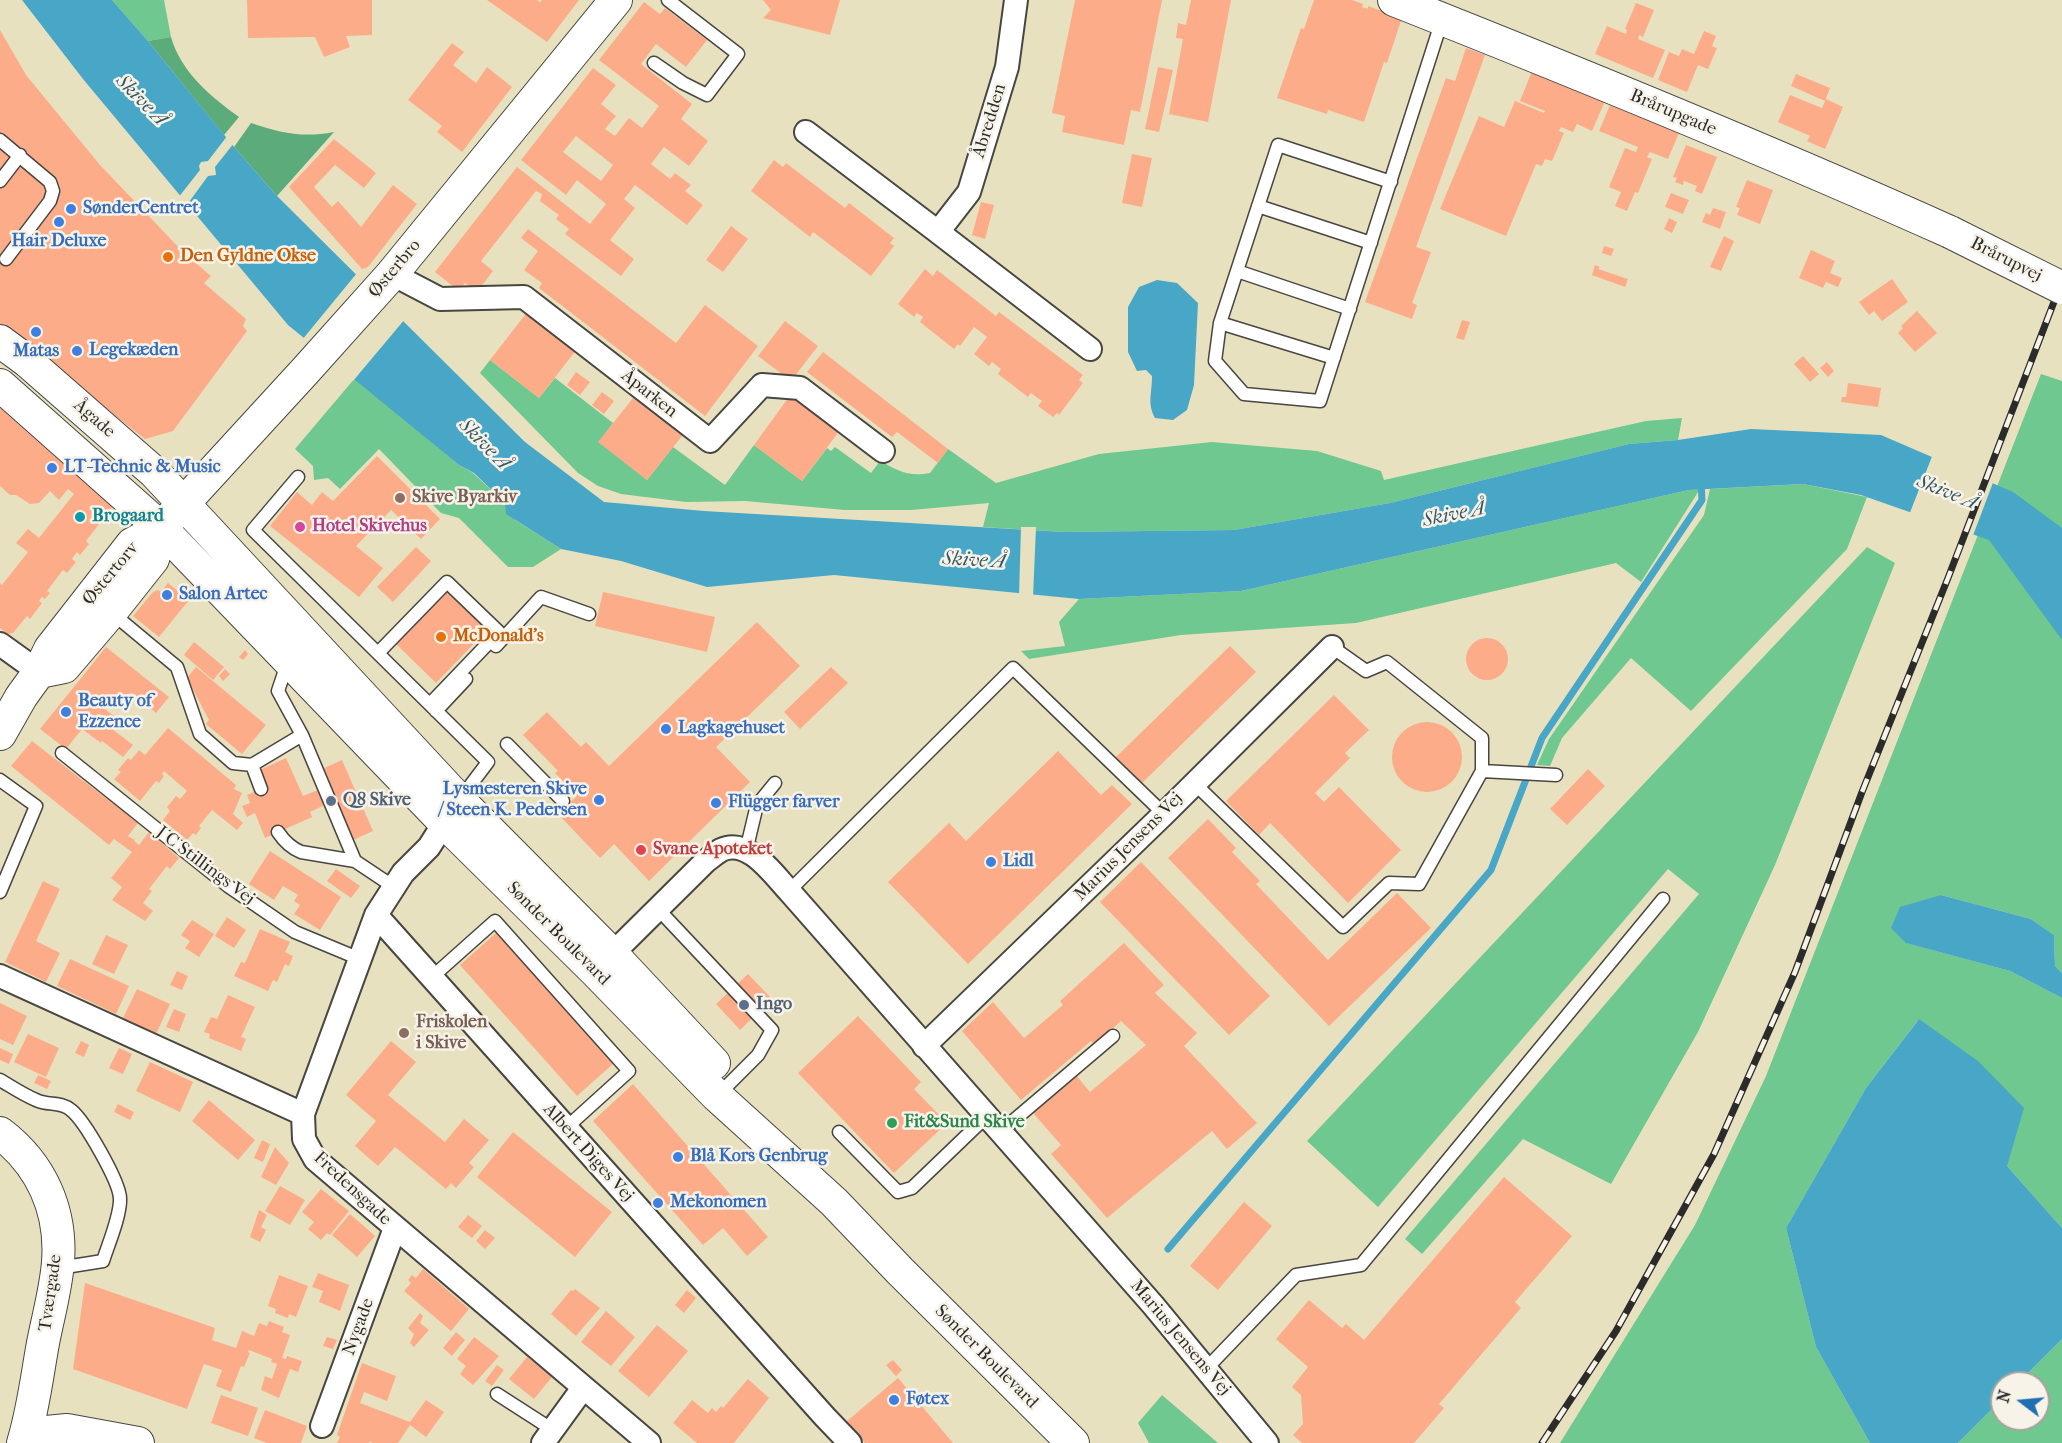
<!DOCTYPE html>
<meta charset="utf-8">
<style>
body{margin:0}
#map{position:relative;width:2062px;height:1443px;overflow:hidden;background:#e8e1bf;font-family:"IM FELL French Canon",serif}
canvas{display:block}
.north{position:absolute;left:1990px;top:1371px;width:60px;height:60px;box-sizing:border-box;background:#f7f3e8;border:2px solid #a5a39c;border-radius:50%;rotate:286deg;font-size:16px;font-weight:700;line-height:24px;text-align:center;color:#2b2b2b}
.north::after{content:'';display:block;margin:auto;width:21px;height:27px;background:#1f6fb2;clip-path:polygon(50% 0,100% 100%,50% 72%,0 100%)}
</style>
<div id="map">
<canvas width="2062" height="1443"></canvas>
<div class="north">N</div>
</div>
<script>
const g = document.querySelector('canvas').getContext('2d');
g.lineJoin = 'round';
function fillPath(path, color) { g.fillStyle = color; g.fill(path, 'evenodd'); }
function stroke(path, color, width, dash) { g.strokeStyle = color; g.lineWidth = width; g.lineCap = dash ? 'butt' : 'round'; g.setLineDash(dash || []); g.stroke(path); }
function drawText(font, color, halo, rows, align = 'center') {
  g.font = font + ' "IM FELL French Canon",serif'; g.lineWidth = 5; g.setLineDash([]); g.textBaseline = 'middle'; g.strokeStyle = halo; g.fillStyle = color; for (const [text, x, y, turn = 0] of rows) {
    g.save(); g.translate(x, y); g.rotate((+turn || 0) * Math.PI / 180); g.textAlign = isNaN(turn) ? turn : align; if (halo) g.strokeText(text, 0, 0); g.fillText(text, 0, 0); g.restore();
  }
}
fillPath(new Path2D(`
 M112,0H164L171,37L148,41Z
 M490,360L539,398L555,378L613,423L599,442L647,480L673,447L725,485L754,445L802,481L827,448L831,451L835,447L871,473L880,461C899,471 908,477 930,473L948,449L996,483L1099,454L1212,442L1317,451L1381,471L1384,480L1646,421L1682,418L1678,440L1629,444L1390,503L1234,530L1064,532L983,527L989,503L911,510H845L745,501L686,502L621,494L598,486L578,473L480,373Z
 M2041,374L2062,381V973L2055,966L2054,935L2031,919L1941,895L1907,943L2010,971L2062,998V1228L2007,1166L1918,1020L1866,1088L1786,1228L1816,1347L1870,1443H1560L1695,1225L1766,1076Z
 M355,378L459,465L473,473L505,503L515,520L561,549L533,567H508L459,518L441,513L379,449L340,489L328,478L314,480L313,466L295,449Z
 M1803,484L1867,497L1847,549L1691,711L1631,658L1562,738L1550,766L1537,765L1549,739L1704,515L1710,489Z
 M1700,489L1641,582L1616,563L1356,623L1181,635L1029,659L1021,651L1065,646L1059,622L1079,599L1241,591L1689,490Z
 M1867,547L1895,563L1775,865L1698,1032L1611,1184L1523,1139L1422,1254L1405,1239L1699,894L1668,869L1378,1207L1307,1141Z
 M2062,1339V1443H1958L2002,1399V1419H2038V1383H2018Z
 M1162,1395L1218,1443H1149L1138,1423Z`), '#6fc88f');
fillPath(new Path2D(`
 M171,37C181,72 210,96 239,117L224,135L148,41Z
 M251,123C281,133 302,138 334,132L277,196L234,147Z`), '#5bac7a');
fillPath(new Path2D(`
 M22,0H112L148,41L234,147L277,196L525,442L604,502L704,511L1064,532L1234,530L1390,503L1629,444L1678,440L1751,429L1881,435L2013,492L2062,528V640L1989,540L1861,495L1803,484L1689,490L1241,591L1079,599L834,575L707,587L621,561L561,549L506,514L505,503L474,473L459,465L288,325L83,79Z
 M1157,280L1177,283L1198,303L1194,385L1187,410L1173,420L1155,418C1147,403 1152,394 1152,376L1146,370L1137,371L1128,352V307L1139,287Z
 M1941,895L2031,919L2054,935L2055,966L2062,973V998L2010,971L1906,943L1891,928L1900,907Z
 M1919,1019L1978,1061L2024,1108L2007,1166L2062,1228V1339L2018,1383H2002V1399L1958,1443H1870L1816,1347L1786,1228L1866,1088Z`), '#48a7c7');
fillPath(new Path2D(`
 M228,135L234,143L215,167L216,175L208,176L186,206L178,198L200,170L199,166L201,162L208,161Z
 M357,273L405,319L353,381L302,340Z
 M1933,454L1994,480L1972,538L1909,515Z
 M1021,527H1036L1033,597L1019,596Z`), '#e8e1bf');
stroke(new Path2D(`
 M1168,1249L1491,870L1542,738L1702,500L1701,481`), '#48a7c7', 7);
fillPath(new Path2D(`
 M247,0H372V35L346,36L350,47L324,57L315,37L248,38Z
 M487,0H537L540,2L542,0H579L547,42Z
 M763,0H840L830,35L763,18L771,10Z
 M1075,0H1162L1140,112L1131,110L1124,145L1062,132L1065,116L1052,113Z
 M1191,0H1231L1208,122L1169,114L1183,39L1176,38L1178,23L1186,25Z
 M1314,0H1352L1363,4L1362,7L1368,9V6L1402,18L1387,63L1384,62L1364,122L1328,110L1327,114L1277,98L1301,28L1304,29Z
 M644,2L660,14L665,8L707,40L686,67L656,44L641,64L692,104L681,119L708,141L689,166L664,147L651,164L670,179L675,173L691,185L685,191L703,205L687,225L635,185L624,199L635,208L610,240L634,259L621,276L565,234L569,229L556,219L559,215L540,201L542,194L536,191L481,261L493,271L477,292L465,283L459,291L435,272L517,167L590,224L606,204L577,180L566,195L521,160L593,68L616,85L601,104L616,116L605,129L615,136L629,118L642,128L659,106L599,60ZM576,136L613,165L601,181L563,152Z
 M1636,3L1654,10L1643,37L1639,35L1638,39L1665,50L1653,78L1595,54L1607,26L1626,34L1627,30L1625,29Z
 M0,30L26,75L100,165L185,254L211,276L204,283L246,319L243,326L247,331L173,431L145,439L0,326Z
 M1704,31L1716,36L1712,46L1717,48L1708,69L1698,65L1687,92L1658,80L1669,52L1679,56L1682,49L1694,54Z
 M452,43L464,52L453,65L476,83L487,67L512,87L462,152L437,132L442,126L408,100Z
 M1466,48L1485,55L1416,247L1431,252L1412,303L1417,305L1412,319L1365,302L1446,78L1455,81Z
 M1158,67L1173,70L1159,132L1145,129Z
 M1532,71L1605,101L1592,131L1577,124L1573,132L1561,127L1559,131L1564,133L1552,161L1545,159L1542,166L1536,164L1506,236L1440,209L1479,116L1504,127L1515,101L1544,113L1545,111L1520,101Z
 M1796,74L1830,88L1825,101L1791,86Z
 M1790,95L1822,108L1826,99L1843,107L1825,149L1807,141L1810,136L1778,122Z
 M1610,105L1679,133L1668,159L1650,152L1647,157L1652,159L1638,193L1635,192L1627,211L1615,206L1621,192L1609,187L1625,148L1636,152L1638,147L1599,131Z
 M334,139L376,173L364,188L335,165L314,187L332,207L338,201L361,227L393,185L417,204L368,267L362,269L289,187Z
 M1686,145L1717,157L1702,194L1695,191L1697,186L1684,181L1683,185L1675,182L1677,178L1673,177Z
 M1132,154L1152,158L1142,207L1122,203Z
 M774,160L783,167L786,163L845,208L849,203L894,238L890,243L894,246L871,276L813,232L810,237L751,191Z
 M1747,180L1773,190L1760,224L1737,215L1740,208L1736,207Z
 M1671,193L1689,200L1683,214L1665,207Z
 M981,202L994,205L985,239L972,235Z
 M1713,208L1726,212L1720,229L1702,222L1706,213L1710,215Z
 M1669,218L1677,222L1672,233L1664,229Z
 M731,226L748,239L723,272L706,260Z
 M528,229L676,343L705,305L758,346L705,416L539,288L542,283L524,270L538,251L521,238Z
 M1724,236L1734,241L1721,271L1710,267Z
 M1604,246L1614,249L1611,256L1602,253Z
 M1811,250L1835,261L1830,273L1842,278L1838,287L1826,282L1823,288L1799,278Z
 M1595,265L1600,267L1598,269L1628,279L1625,287L1592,275Z
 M925,269L933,276L937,270L996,316L999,312L1083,375L1079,380L1083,383L1059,415L1057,413L1053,417L1038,406L1042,401L1031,393L1028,397L998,374L1001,369L992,362L989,366L974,354L987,337L974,327L960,346L958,344L954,349L920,322L923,317L917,313L914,317L898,304Z
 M1892,279L1908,302L1882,321L1874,311L1869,315L1859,302Z
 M528,311L577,349L539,398L490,360Z
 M1917,311L1937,333L1915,352L1898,333L1903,328L1901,326Z
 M1462,320L1470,322L1464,340L1456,338Z
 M785,321L818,346L791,381L758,356Z
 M823,352L948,449L938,463L897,432L892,437L807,372Z
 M1803,356L1819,374L1810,382L1794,364Z
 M1827,362L1834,371L1828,377L1820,368Z
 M576,372L590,382L580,395L567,385Z
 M1848,383L1881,388L1878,407L1841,402L1842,397H1846Z
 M602,392L614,401L604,414L592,405Z
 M637,393L686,431L647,480L598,442Z
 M791,394L840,430L802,481L754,445Z
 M0,398L113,506L86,541L89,544L80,555L77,552L72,559L76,562L67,573L63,570L47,591L50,593L45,599L42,597L39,601L42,603L30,619L27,616L13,633L8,634L0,628V583L2,585L28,552L16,543L28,529L39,538L74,494L68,489L59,500L50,491L39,503L30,504L16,495H10L0,486Z
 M377,456L440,519L421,539L391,510L356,546L383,568L359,597L270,526L297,492L312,505L322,492L333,501Z
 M416,547L431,561L393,602L377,587Z
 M168,583L189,600L159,637L133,616L153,592L158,590L161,592Z
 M446,591L487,630L436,683L395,643Z
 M603,592L715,617L707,652L595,626Z
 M757,622L800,666L716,747L750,782L649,881L614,844L600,858L558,814L577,796L555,773L558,771L523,735L547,712L581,747L586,742L609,766Z
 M1466 659a21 21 0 1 1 42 0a21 21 0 1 1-42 0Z
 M194,642L224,667L213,680L184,655Z
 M1230,646L1256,672L1142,783L1116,757Z
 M106,647L169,697L156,713L132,693L113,698L109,695L101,706L119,720L112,729L133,745L123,757L102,741L101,743L82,729L66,749L40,729Z
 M245,650L248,654L243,660L239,657Z
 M196,667L266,725L242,754L206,724L209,720L187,678Z
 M831,667L848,683L800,729L784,712Z
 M225,669L230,674L223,681L219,676Z
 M1334,695L1369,730L1345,753L1350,758L1315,793L1324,802L1339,787L1401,850L1348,903L1270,823L1259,835L1226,801Z
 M1392 757a35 35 0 1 1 70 0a35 35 0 1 1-70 0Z
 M168,728L236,785L234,789L242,793L233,814L243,823L237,830L212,810L199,826L201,828L196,835L193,833L187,840L163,820L170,811L167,807L176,796L180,799L187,791L164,771L162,774L164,776L159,783L156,781L140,801L114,779L121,772L118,770L128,758L131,760L139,750L145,755Z
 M32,741L107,799L111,795L135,813L131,818L138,823L128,836L135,840L134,841L139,845L149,832L179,858L170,869L167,866L149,889L152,891L143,903L153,911L145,921L112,900L122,887L111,878L132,852L114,839L109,845L11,766Z
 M1058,751L1101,795L1112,785L1132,804L968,964L888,882L949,823L966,841Z
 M286,758L303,796L318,790L311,774L342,760L373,831L342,845L325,805L310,812L312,817L265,838L255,813L247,817L242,806L250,803L247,795L267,786L260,770Z
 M1588,769L1605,786L1567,825L1550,809Z
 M1208,819L1236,848L1232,852L1260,881L1256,884L1328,960L1397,893L1431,928L1329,1026L1168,858Z
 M270,851L341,897L320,930L294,914L300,905L294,901L298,895L283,886L274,900L249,884Z
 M1141,862L1270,996L1229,1035L1100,902Z
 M336,869L360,886L351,898L327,881Z
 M43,881L60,889L36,941L60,953L46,982L5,962Z
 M227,917L246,930L234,948L215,936Z
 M192,920L214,934L199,957L185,948L190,941L181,935Z
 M260,929L290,942L285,952L293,956L289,966L285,964L277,982L273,980L268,991L234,976L241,962L245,963Z
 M497,932L614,1063L577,1096L460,965Z
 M106,935L128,945L114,974L92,964Z
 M1124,943L1164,985L1155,993L1197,1033L1184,1046L1257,1123L1227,1149L1212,1131L1107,1218L1051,1154L1061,1145L1033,1113L1076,1075L1090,1092L1146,1045L1121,1021L1095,1045L1091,1041L1021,1100L962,1031L993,1002L1024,1038L1063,1005L1060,1001Z
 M70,959L129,986L116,1014L57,986Z
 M177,971L188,976L182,990L170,985Z
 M748,974L772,999L740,1030L716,1004Z
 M137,989L170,1004L156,1034L123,1018Z
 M228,995L255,1007L241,1037L246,1039L241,1051L209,1038L210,1034L204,1032L211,1017L217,1019Z
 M0,1003L27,1016L13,1045L0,1039Z
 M174,1009L186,1014L179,1032L166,1027Z
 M858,1016L921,1082L914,1089L947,1123L894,1173L798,1073Z
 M28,1034L59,1048L46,1077L14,1062Z
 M81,1041L89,1045L84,1057L75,1053Z
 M391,1041L416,1062L388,1095L445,1142L464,1119L489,1140L469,1163L474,1167L456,1188L451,1183L446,1189L395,1147L378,1166L355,1146L376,1121L346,1095Z
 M0,1048L13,1054L9,1064L0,1060Z
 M119,1048L132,1054L123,1074L109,1068Z
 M150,1062L193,1082L180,1112L136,1091Z
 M38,1075L51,1081L47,1089L34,1083Z
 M633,1084L768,1237L747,1256L723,1228L703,1245L593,1121Z
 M209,1100L255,1140L238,1160L192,1121Z
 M118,1104L134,1112L130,1120L114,1112Z
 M513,1132L612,1212L575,1257L477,1177Z
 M262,1140L270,1144L263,1162L254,1158Z
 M275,1147L289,1163L276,1185L261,1177Z
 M1504,1177L1572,1236L1515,1302L1521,1308L1439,1404L1444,1408L1414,1443H1302L1293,1435L1303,1424L1301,1395L1292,1387L1308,1367L1276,1339L1309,1300L1342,1328L1346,1324L1364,1340Z
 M280,1186L305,1200L290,1225L265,1211Z
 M321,1189L349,1211L330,1235L327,1233L321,1240L308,1229L314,1222L302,1212Z
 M1244,1202L1272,1226L1218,1290L1190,1266Z
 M259,1210L267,1215L261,1227L266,1230L260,1242L250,1237Z
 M350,1214L375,1236L357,1257L332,1235Z
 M468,1215L482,1226L472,1238L458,1227Z
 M485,1230L495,1238L485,1249L476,1241Z
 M423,1269L469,1309L451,1331L404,1291L411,1283L408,1280L412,1275L416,1278Z
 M318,1273L349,1285L340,1311L319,1302L323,1291L312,1287Z
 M279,1275L308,1286L296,1317L289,1314L288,1318L275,1313L276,1309L268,1306Z
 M85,1283L215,1328L212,1340L236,1348L242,1331L254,1336L259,1323L267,1326L269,1321L284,1327L282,1332L290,1335L282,1358L286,1359L287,1356L302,1361L298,1372L290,1369L279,1398L261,1390L265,1376L272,1379L277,1364L271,1362L272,1359L249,1350L248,1352L250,1353L244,1367L241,1366L231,1392L216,1386L222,1370L204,1364L187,1409L73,1369Z
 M575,1289L600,1308L576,1336L551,1314L571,1290L573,1291Z
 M687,1290L696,1298L684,1313L675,1305Z
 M606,1311L635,1337L611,1366L581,1342Z
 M420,1313L423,1316L420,1323L429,1330L414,1347L410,1343L414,1334L408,1328Z
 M657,1325L688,1351L649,1397L618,1371Z
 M456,1332L465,1340L452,1356L443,1348Z
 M327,1337L337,1340L333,1349L323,1346Z
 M474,1337L499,1356L473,1385L460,1374L466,1366L457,1359Z
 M527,1357L552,1377L534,1399L509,1379Z
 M893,1360L902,1370L896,1376L886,1365Z
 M362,1363L396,1376L387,1401L364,1392L360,1403L410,1422L426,1400L444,1412L426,1437L410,1425L398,1443H372L370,1441L369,1443H337L340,1437L337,1435Z
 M497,1365L504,1370L492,1386L485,1381Z
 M898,1378L953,1443H865L847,1421Z
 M748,1379L769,1398L734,1443H697L673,1423L692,1400L708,1413L712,1408L716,1412L721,1406L723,1408Z
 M221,1395L258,1408L248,1436L211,1423Z
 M265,1410L307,1426L301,1443H267L254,1438Z`), '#fdac89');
const lane = new Path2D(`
 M654,63L683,83L707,95L738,54L668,0
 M0,140L50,182L53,191L50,201L6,259
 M0,181L20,155
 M1391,182L1278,145L1220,323L1215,361L1244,394L1320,401L1442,20
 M1258,206L1371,243
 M1237,271L1350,309
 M1220,323L1334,358
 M298,477L253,530L488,762L460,799
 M112,613L177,667L200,734L233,763L252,765L302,735
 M496,646L541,597L589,614
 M378,653L447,582L499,632L430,704
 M287,664L278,691L302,735L355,861L394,887
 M436,711L466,679
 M507,744L563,801
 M62,753L228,886L295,932L360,959
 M252,765L261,789
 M1482,771L1556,775
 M0,780L36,806L0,892
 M1194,783L1343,927L1389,883L1419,884L1482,771V738L1387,662L1366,671L1332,647
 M278,832C284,841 291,848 301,852L355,861
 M746,851L757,805L775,783
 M789,891L1013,668L1164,814
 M658,909L772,1030L758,1055L718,1095
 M431,978L495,921L629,1071L566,1128
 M0,1080C12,1087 24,1095 36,1100C48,1106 61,1101 71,1110C85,1121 119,1181 120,1198C121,1215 108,1245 103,1261L59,1268
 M839,1132L898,1192L912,1188L987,1116
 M1000,1132L1113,1036
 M1206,1369L1296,1275L1361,1265L1663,899
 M497,1394L553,1430`);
const street = new Path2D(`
 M1016,0L1007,67L969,192L938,232L1090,349
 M806,132L938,232
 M392,274L440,299L524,297L710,441L762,385L800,388L883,451
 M0,644L39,672
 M453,809L429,847L403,873L376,915L303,1114L304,1139L315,1159L649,1443
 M376,915L825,1417L850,1443
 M602,964L706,861C710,858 716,853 721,850C748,837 773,874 789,891L1153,1305L1267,1443
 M0,976L303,1114
 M924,1046L1164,814L1332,647
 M322,1426L395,1228
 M543,1443L583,1388`);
const secondary = new Path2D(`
 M1394,0C1581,74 1767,150 1950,232
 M0,341L27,361L155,473L459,800L612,954L714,1063
 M0,385L161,528L444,822L595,971L717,1096L834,1202L900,1271L1073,1443
 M39,672L64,667L111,612L153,559L161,528
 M0,734L21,697L39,672L50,649L132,544L161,528L306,370L392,274L616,0
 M0,1133C41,1164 62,1210 58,1262C56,1289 48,1317 43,1343C37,1376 33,1411 23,1443
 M26,1434L67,1430L138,1443`);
stroke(lane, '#474641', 15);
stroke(street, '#474641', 26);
stroke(secondary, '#474641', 34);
stroke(lane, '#fff', 12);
stroke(street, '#fff', 22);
stroke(secondary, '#fff', 32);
const rail = new Path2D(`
 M1542,1443L1616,1331L1714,1154L1795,972L1862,792L1948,578L2062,281`);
stroke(rail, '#2b2b2b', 7);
stroke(rail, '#f7f3e8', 4.5, [14]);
const secondaryBridge = new Path2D(`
 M1950,232L2062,288`);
stroke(secondaryBridge, '#474641', 34, []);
stroke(secondaryBridge, '#fff', 32);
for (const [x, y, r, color] of [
 [71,209,6,"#3f7fe0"],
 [59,222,6,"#3f7fe0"],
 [168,257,6,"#e8710a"],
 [36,332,6,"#3f7fe0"],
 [77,351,6,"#3f7fe0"],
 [52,468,6,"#3f7fe0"],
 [400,498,6,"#8d6e63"],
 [80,517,6,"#0f9aa8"],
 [300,527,6,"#d1479c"],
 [167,595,6,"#3f7fe0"],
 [441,637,6,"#e8710a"],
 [66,712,6,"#3f7fe0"],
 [666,729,6,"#3f7fe0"],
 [599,800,6,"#3f7fe0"],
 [331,801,6,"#5c6f8a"],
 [716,803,6,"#3f7fe0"],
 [641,850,6,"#e0444e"],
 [991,862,6,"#3f7fe0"],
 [744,1005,6,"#5c6f8a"],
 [404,1033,6,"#8d6e63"],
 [892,1123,6,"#2e9e5b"],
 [678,1157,6,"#3f7fe0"],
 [658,1203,6,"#3f7fe0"],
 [894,1400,6,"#3f7fe0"]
]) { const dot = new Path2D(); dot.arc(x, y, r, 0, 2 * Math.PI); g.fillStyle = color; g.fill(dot); stroke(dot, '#f7f3e8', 2); }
drawText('18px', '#2b2b2b', '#f7f3e8', [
 ["Brårupgade",1673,113,23],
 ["Åbredden",990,121,-73],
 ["Brårupvej",2006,260,27],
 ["Østerbro",395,269,-50],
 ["Åparken",649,394,38],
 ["Ågade",94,419,41],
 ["Østertorv",111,574,-50],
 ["Marius Jensens Vej",1129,847,-45],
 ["J C Stillings Vej",205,866,37],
 ["Sønder Boulevard",558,934,45],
 ["Albert Diges Vej",588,1153,48],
 ["Fredensgade",352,1189,43],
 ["Tværgade",51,1293,-82],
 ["Nygade",359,1327,-70],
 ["Marius Jensens Vej",1180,1338,50],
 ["Sønder Boulevard",986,1357,45]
]);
drawText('bold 18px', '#366cbe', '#f7f3e8', [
 ["SønderCentret",83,209],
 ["Hair Deluxe",59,242,"center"],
 ["Legekæden",89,351],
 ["Matas",36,352,"center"],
 ["LT-Technic & Music",64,468],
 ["Salon Artec",179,595],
 ["Beauty of",78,702],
 ["Ezzence",78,723],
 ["Lagkagehuset",678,729],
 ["Lysmesteren Skive",587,790,"right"],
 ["/ Steen K. Pedersen",587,811,"right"],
 ["Flügger farver",728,803],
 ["Lidl",1003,862],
 ["Blå Kors Genbrug",690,1157],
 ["Mekonomen",670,1203],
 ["Føtex",906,1400]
], 'left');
drawText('bold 18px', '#c56008', '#f7f3e8', [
 ["Den Gyldne Okse",180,257],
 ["McDonald's",453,637]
], 'left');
drawText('bold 18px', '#785e54', '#f7f3e8', [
 ["Skive Byarkiv",412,498],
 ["Friskolen",416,1023],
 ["i Skive",416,1044]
], 'left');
drawText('bold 18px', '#0d838f', '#f7f3e8', [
 ["Brogaard",92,517]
], 'left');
drawText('bold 18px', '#b23c85', '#f7f3e8', [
 ["Hotel Skivehus",312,527]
], 'left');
drawText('bold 18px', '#4e5e75', '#f7f3e8', [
 ["Q8 Skive",343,801],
 ["Ingo",756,1005]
], 'left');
drawText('bold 18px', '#be3a42', '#f7f3e8', [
 ["Svane Apoteket",653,850]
], 'left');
drawText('bold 18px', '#27864d', '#f7f3e8', [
 ["Fit&Sund Skive",904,1123]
], 'left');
drawText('italic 20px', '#355662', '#f7f3e8', [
 ["Skive Å",141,101,45],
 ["Skive Å",484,445,45],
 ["Skive Å",1947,493,22],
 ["Skive Å",1454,515,-12],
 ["Skive Å",974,561,3]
]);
</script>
